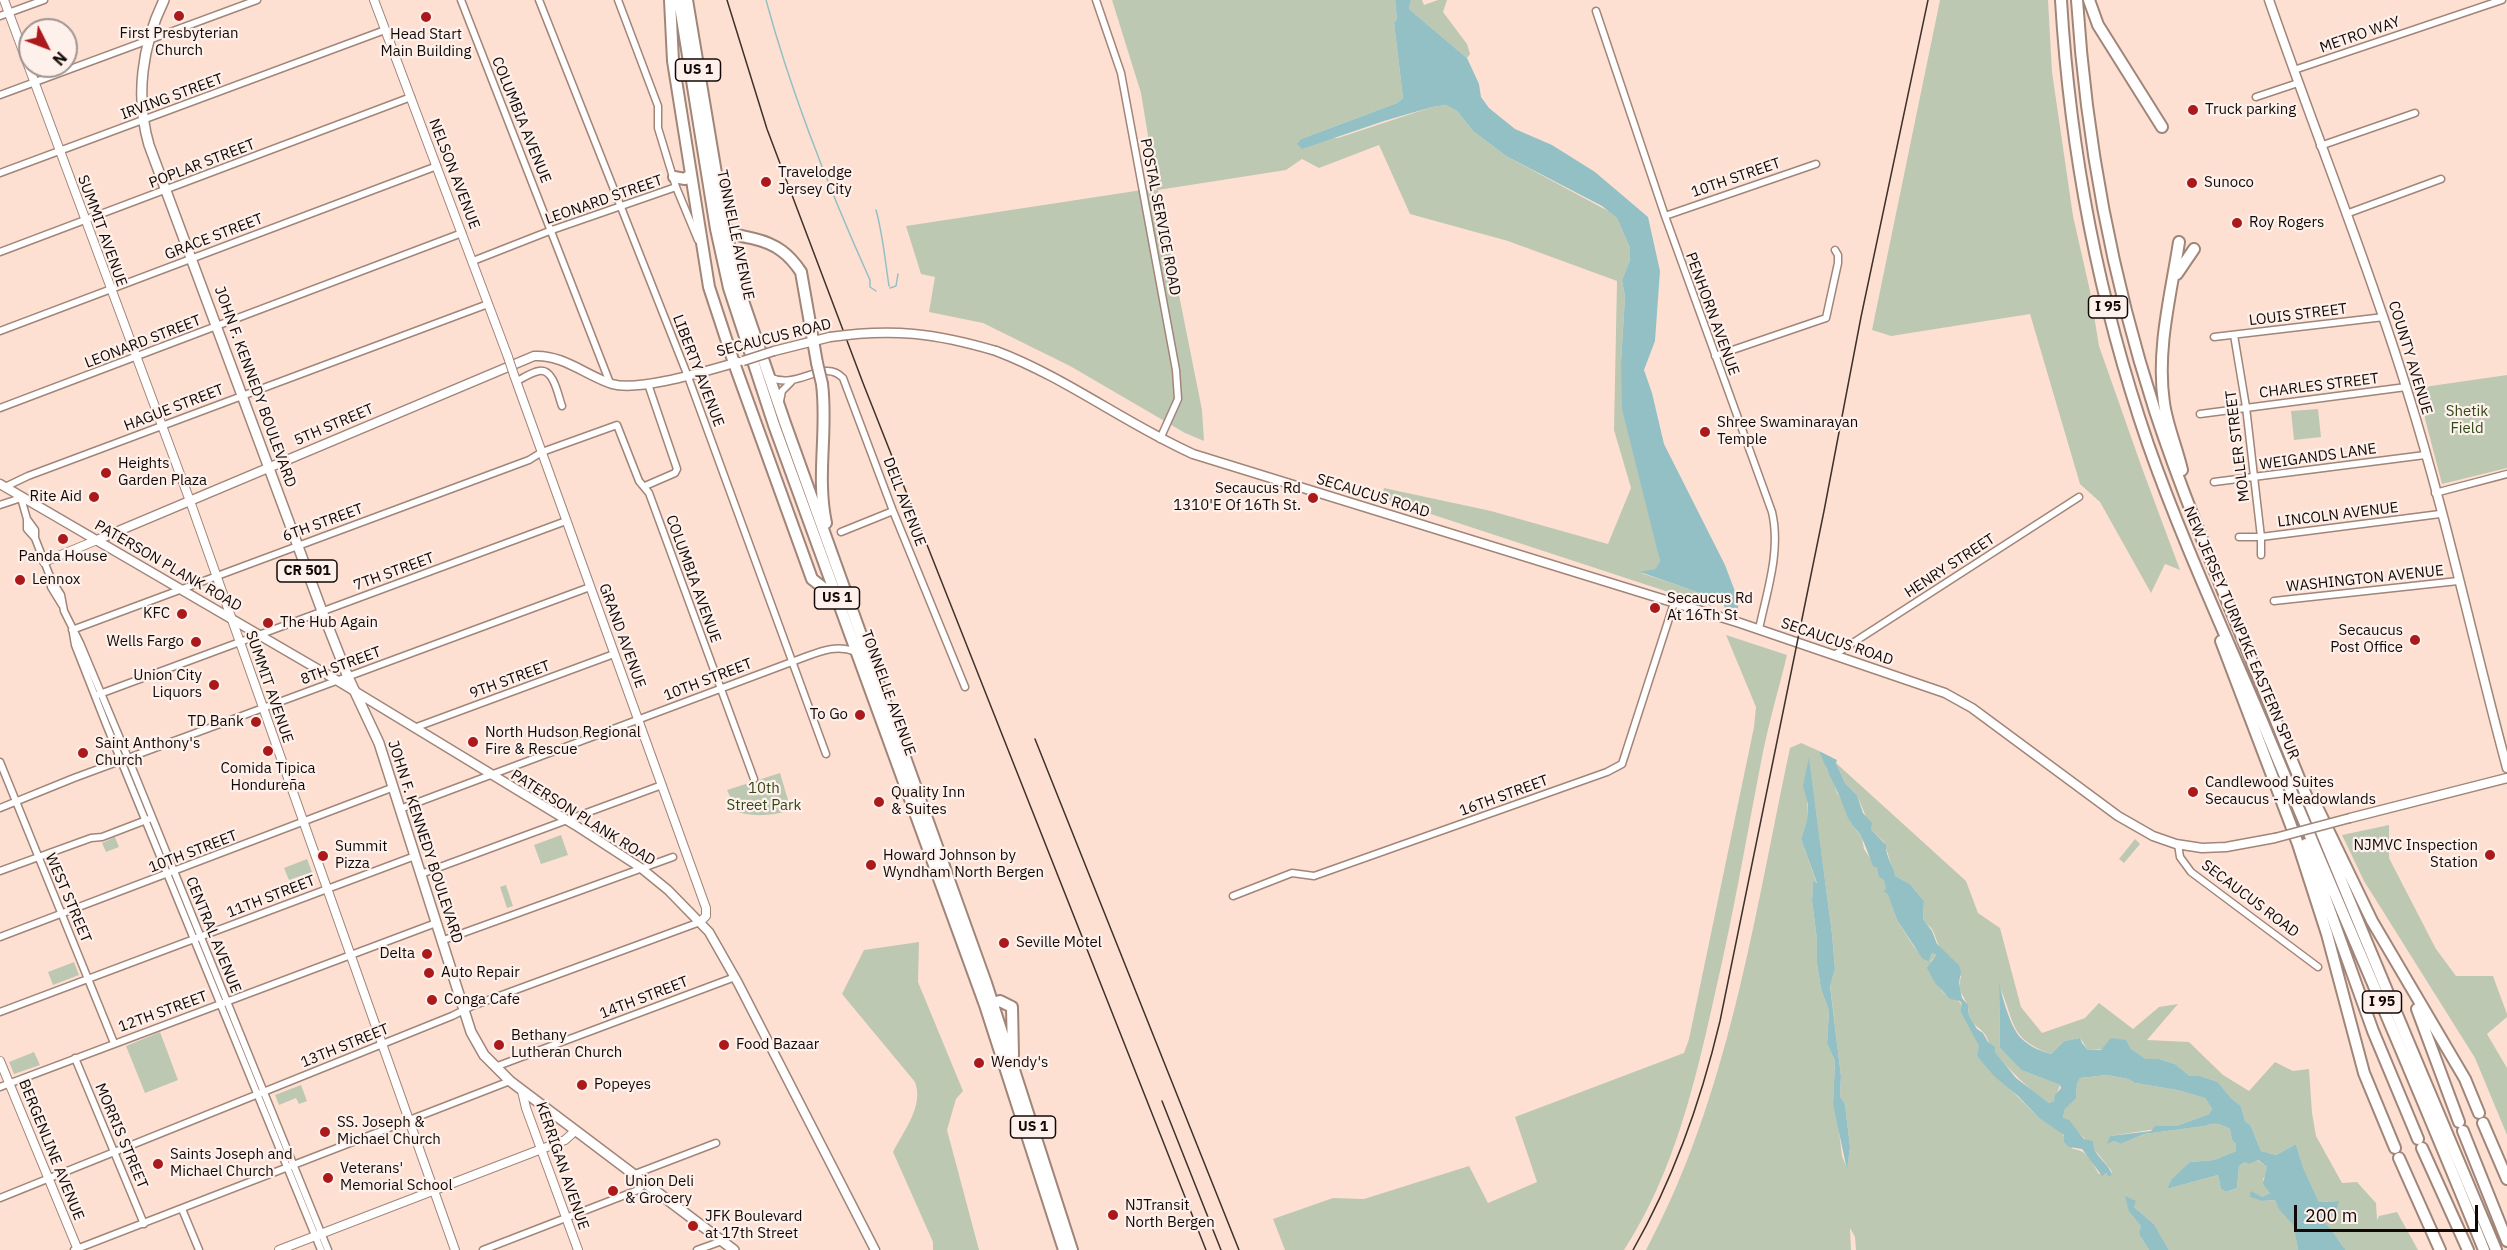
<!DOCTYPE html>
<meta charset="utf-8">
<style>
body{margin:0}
#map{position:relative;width:2507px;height:1250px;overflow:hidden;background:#fee0d3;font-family:"IBM Plex Sans",sans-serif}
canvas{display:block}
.north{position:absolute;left:18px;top:18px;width:60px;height:60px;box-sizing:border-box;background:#fef1ec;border:2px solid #a09490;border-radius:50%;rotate:132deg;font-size:16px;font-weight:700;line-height:24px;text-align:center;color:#120906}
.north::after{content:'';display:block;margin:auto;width:21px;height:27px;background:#ac191b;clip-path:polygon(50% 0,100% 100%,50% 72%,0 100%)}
.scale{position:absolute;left:2294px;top:1205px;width:184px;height:27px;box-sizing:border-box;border:3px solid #120906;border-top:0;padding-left:8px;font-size:18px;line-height:21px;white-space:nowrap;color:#120906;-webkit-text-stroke:4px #fef1ec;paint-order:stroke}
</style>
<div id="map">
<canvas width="2507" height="1250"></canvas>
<div class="north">N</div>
<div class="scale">200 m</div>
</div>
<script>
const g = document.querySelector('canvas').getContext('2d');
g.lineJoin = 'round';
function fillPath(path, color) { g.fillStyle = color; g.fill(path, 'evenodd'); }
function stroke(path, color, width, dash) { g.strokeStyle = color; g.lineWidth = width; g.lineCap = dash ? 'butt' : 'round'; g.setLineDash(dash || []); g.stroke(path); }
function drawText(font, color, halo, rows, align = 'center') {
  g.font = font + ' "IBM Plex Sans",sans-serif'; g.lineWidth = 4.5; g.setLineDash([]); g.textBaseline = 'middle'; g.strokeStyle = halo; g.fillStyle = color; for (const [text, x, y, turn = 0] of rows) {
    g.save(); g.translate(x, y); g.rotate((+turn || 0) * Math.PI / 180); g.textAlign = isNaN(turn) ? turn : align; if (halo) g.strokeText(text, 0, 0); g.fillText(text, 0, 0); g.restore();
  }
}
fillPath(new Path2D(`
 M1112,0H1395L1397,19L1394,23L1403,98L1397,103L1301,139L1338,138L1432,107L1446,105L1457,111L1473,131L1506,156L1610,212L1617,218L1630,248V260L1622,280L1625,297L1621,362L1660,561L1655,569L1641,573L1713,597L1711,606L1382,498L1384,488L1491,511L1608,544L1631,488L1614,430L1617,281L1508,241L1410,214L1379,145L1319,168L1302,159L1286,170L1158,190L1202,410L1204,441L1185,433L1070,366L983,323L929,312L935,277L921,274L906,226L1142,190H1157L1141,93Z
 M1411,0H1422L1424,5L1438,0H1447L1443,12L1467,44L1470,54L1467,58L1409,9Z
 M1940,0H2048L2052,72L2073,216L2090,291L2099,346L2142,468L2180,570L2165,564L2151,593L2100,502L2080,484L2030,314L1891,336L1872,330Z
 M2507,375V468L2442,484L2417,388Z
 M2318,409L2321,437L2294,440L2291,411Z
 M1726,635L1787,655C1779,688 1769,722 1762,757C1747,834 1734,912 1716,989C1696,1079 1675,1172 1624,1250H1285L1273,1219L1333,1198L1364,1199L1469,1166L1488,1203L1537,1182L1515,1117L1684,1053L1689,1039L1754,727L1756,707Z
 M1801,743L1819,751L1823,758L1827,770L1831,774L1837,793L1846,808L1849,820L1862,838L1864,849L1884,879L1897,920L1914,947L1927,962L1932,953L1936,955L1931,961C1934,972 1936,987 1945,994C1951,999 1958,998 1962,1005L1960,1011L1980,1047L1977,1056L2039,1118L2061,1132L2073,1149C2088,1150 2092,1163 2099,1174L2106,1173L2109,1176L2112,1173L2111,1170C2096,1151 2081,1133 2063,1118L2065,1109L2076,1099L2077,1084L2080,1078L2107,1075L2128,1079L2135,1083L2177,1090L2205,1098L2212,1109L2209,1114L2176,1126L2110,1136L2108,1143L2114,1141L2121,1144L2144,1134L2205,1126C2215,1122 2220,1124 2230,1129L2232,1140L2236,1144V1151L2214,1160L2190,1162L2167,1189L2218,1175L2221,1189L2226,1192L2237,1188L2239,1166L2245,1162L2257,1160L2267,1167V1174L2263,1179L2270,1193L2262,1197L2263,1201L2275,1200C2279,1209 2286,1212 2291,1220C2297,1227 2296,1241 2298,1250H2169L2154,1224L2134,1207L2129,1212L2142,1227L2139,1234L2149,1250H1856L1855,1237L1850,1228L1851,1250H1646C1729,1096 1754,917 1790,748ZM1809,759L1832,934L1835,969L1830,985L1841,1076L1840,1096L1845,1104L1850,1147L1847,1168L1842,1156L1838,1122L1833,1104L1835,1061L1827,1044L1829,1011L1821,989L1817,964V940L1812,901L1813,882L1817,884L1801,839L1807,820Z
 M1836,763L1966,881L1978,913L2000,928L2021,1007L2042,1033L2085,1018L2099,1003L2133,1029L2159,1007L2178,1004L2147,1040L2189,1042L2223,1075L2249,1091L2275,1062L2293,1071L2309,1069L2312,1113L2316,1136L2342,1183L2357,1182L2376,1203L2377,1220L2379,1216L2397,1212L2418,1250H2346C2338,1241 2333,1229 2323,1223L2324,1218L2338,1201L2319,1202L2303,1167L2296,1144L2276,1155L2261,1151L2251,1126L2245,1121L2241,1106L2231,1098L2218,1082L2200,1076H2190L2175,1064L2159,1059H2146L2130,1048L2088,1050L2080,1038L2064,1041L2051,1054C2007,1038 2016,1021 1999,986L2000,1048L2021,1070L2060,1085L2054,1101L2049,1103C2028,1089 2009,1070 1993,1050C1989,1045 1988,1038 1984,1033C1979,1027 1972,1025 1969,1016C1969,1013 1969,1010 1968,1007C1965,996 1956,991 1961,977L1951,957C1938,951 1938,942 1933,931C1931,927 1925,923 1923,919L1924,901L1910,884L1895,876L1884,842L1871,829L1857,795L1845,783Z
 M780,773L791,810C771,816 757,817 737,812L727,790Z
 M2389,825V858L2436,949L2456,976H2493L2507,1014V1017L2487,1034L2507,1068V1135L2475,1058L2364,881L2342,835Z
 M561,835L568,855L541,864L534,845Z
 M115,837L119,847L106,852L102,843Z
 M2135,839L2140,844L2124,863L2119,859Z
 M307,859L312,872L289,880L284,868Z
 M506,885L513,906L507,908L500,887Z
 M919,942L918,982L963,1091L956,1099L947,1130L979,1250H933V1242L893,1152C904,1130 924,1106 915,1082L842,994L864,950Z
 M74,962L79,975L53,985L48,972Z
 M160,1032L178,1080L145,1093L126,1046Z
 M34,1052L40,1065L14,1074L9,1062Z
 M301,1085L307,1101L299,1104L296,1098L279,1105L275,1095Z`), '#bdc8b3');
fillPath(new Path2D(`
 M1395,0H1411L1409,9L1467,58L1479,84L1481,97L1489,108L1515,129L1552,145L1595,172L1648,217L1660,271L1655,341L1644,370L1652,393L1664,444L1725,565L1739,602L1737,613L1725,609L1723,601L1640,572L1655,569L1660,561L1622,409L1621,362L1625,297L1622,280L1630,260V248L1617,218L1602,206L1506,156L1473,131L1457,111L1446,105L1432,107L1384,121L1302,149L1297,144L1301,139L1397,103L1403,98L1394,23L1397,19Z
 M1819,751L1837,760L1836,763L1845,783L1857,795L1863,813L1872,823L1871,829L1886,845C1885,856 1894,866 1895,876L1910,884L1924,901L1923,919L1932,931L1937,944L1959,965L1961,971L1959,983L1962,998L1968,1005L1969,1016L1977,1029L1983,1033L1988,1042L1995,1047V1052L2016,1078L2049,1103L2054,1101L2055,1095L2061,1088L2060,1085L2021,1070L2000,1048L1999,983C2002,996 2011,1030 2022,1039C2030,1047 2041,1051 2051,1054L2064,1041L2080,1038L2082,1043L2088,1050H2101L2111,1038L2126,1040L2130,1048L2146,1059H2159L2175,1064L2190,1076H2200L2218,1082L2231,1098L2241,1106L2245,1121L2251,1126L2261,1151L2276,1155L2296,1144L2303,1167L2319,1202L2339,1201L2335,1215L2324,1218V1223C2333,1229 2338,1241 2346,1250H2298L2294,1226L2279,1209L2275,1200L2263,1201L2250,1197L2251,1191L2262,1197L2270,1193L2263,1184L2267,1167L2258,1160L2249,1164L2245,1162L2239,1166L2237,1188L2226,1192L2221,1189L2218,1175L2167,1189L2172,1179L2190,1162L2214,1160L2236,1151V1144L2232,1140L2230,1129C2220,1124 2215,1122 2205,1126L2144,1134L2121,1144L2114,1141L2107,1144L2110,1136L2151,1131L2155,1126H2176L2209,1114L2212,1109L2205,1098L2177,1090L2135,1083L2128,1079L2107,1075L2080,1078L2077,1084L2076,1099L2065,1109L2063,1118L2069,1120L2084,1139L2093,1141C2092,1155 2107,1161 2112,1174L2109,1177L2106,1173L2102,1176L2082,1149L2069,1147L2064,1142V1135L2039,1118L2018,1096L1995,1077L1977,1056L1979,1046L1960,1011L1962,1004L1960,1001L1950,999L1935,983L1927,968L1936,955L1932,953L1928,962L1922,958L1897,920L1888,894L1884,892L1886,888L1884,880L1879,877L1877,868L1873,866C1870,858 1864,842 1861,836C1857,830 1850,823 1848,818C1840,795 1828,773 1819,751Z
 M1809,757L1832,934L1835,969L1830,986L1841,1076L1840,1096L1845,1104L1850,1147L1847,1170L1833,1104L1835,1061L1827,1044L1829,1011L1821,989L1817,964V940L1812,901L1813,881L1817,883L1801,839L1807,820L1808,804L1803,786Z
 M2125,1196L2136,1201L2134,1207L2154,1224L2169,1250H2149L2139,1234L2141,1226L2129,1212Z`), '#93c0c5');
stroke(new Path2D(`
 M766,0C792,96 829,189 870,280V287L876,291
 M876,210C883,235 885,260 889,286
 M890,288L896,286L898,274`), '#93c0c5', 1.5);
const minor = new Path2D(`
 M461,0L610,383
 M539,0L687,374L826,754
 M618,0L658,106V128L676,187L698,240
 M1096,0L1121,73L1176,370L1178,399L1160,439
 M1596,11L1665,216L1772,512C1781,551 1767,591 1759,629
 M0,16L44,0
 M2294,70L2502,0
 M0,95L257,0
 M2256,97L2298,83
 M2320,146L2415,113
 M0,173L385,30
 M2346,214L2441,179
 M1665,216L1816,164
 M0,252L411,97
 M473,261L552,230L676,187
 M0,331L437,166
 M2234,335L2246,407L2261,537V555
 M2214,337L2384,317
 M1715,356L1826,318L1838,263V255L1835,250
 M769,377C799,391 823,357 843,378L893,511L965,687
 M517,381C523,378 532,372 539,371C554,368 558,396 562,406
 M780,401L782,391L791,382
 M0,408L462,233
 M2200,414L2406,387
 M2214,482L2425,455
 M645,486L675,473L677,469L648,384
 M5,487L28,476L488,304
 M2435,493L2507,474
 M0,505L21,498L27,519V529L35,538
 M27,519L35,530V538L51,579V587L62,605
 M841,532L893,511
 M2239,537H2261L2440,514
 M51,579L61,595L64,611L80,643L126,753L328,1250
 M2274,601L2458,581
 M72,630L529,460L542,452L617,425L639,481L649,493L754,779
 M73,633L75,645L106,724L321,1250
 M1834,655L2079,497
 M97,695L566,521
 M414,728L614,654
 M0,762L114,1043
 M0,808L74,778L590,587
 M400,809L797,660C817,653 835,643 856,652
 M2178,844L2180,857L2191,872L2318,967
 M0,871L91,838L102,837L149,819
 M421,874L662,785
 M1233,896L1292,873L1314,876L1607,772L1622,764L1674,603
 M0,937L394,787
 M441,941L673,857
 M0,1012L415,856
 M75,1058L144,1224
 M495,1067L735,977
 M0,1087L436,923
 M635,1174L716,1143
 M0,1198L452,1016L472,1006L700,922
 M182,1209L199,1250
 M74,1250L510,1081
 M483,1250L638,1190L645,1183
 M697,1250L722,1241`);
const tertiary = new Path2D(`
 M4,0L190,501L455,1250
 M374,0L508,357
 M514,375L706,908V916L700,922
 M44,562L97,540
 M0,1061L78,1250
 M522,1091L526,1108L578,1250
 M279,1250L565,1140L575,1131`);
const secondary = new Path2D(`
 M2269,0C2314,130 2366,258 2407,390C2446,514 2473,642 2507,768
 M774,351L830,337
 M996,351C1065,377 1126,424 1193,454L1740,623L1945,693L1972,708L2118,816L2153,836L2176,844L2202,848L2226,847L2275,838
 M0,484L333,678L575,825L641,868L668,890L709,932L738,983L875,1250
 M97,540L534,356C562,354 587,376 612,384C640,392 709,370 738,362
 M2350,818L2507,778`);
const primary = new Path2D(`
 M164,0C142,45 135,97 149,145L322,611L348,677L379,743L471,1032L484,1055L510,1081L734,1250`);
const trunk = new Path2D(`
 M670,0L673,61L709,287L734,363L812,579L835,597
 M679,0L716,229L729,288L774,425L985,1005L1064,1250
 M687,0L725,227L739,289L785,423L986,983L1072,1250
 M674,177L685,179L691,174
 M725,227C734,236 743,236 755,239C776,244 789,254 801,272L817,363
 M822,384C828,430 816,476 826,523
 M986,1005L1000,1001L1012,1007L1013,1055`);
const motorway = new Path2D(`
 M2061,0C2070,151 2099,301 2148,444C2181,538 2223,629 2262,721C2335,898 2413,1073 2484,1250
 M2077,0C2086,140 2112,278 2155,411C2187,508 2228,602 2266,696C2340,882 2419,1066 2496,1250
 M2089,0L2098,25L2162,127
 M2179,242C2171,294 2156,350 2164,403C2167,425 2177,448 2182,470
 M2177,274L2194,249
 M2221,641L2298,844L2327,934L2364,1073L2395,1148
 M2317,807L2372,921L2465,1079L2479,1113
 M2306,844L2373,1031L2418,1139
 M2417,1009L2459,1122
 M2483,1123L2507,1179
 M2463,1131L2507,1241
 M2422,1148L2468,1250
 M2399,1158L2440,1250`);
stroke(minor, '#a08579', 9);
stroke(tertiary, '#a08579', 10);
stroke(secondary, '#a08579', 11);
stroke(primary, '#a08579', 12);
stroke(trunk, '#a08579', 14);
stroke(motorway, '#a08579', 14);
stroke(minor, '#fff', 6);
stroke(tertiary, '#fff', 8);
stroke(secondary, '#fff', 8);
stroke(primary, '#fff', 9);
stroke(trunk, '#fff', 10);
stroke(motorway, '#fff', 10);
stroke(new Path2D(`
 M727,0L767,129L863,383L1206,1250
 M1035,739L1239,1250
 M1162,1101L1221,1250
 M1633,1250C1674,1178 1701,1101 1720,1021L1824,511L1861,317L1928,0`), '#3e312c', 1.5);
const tertiaryBridge = new Path2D(`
 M508,357L514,375`);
const secondaryBridge = new Path2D(`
 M830,337C892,328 935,333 996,351
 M743,361L774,351
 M2275,838L2350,818`);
const trunkBridge = new Path2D(`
 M817,363L822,384`);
stroke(tertiaryBridge, '#a08579', 10, []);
stroke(secondaryBridge, '#a08579', 11, []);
stroke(trunkBridge, '#a08579', 14, []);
stroke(tertiaryBridge, '#fff', 8);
stroke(secondaryBridge, '#fff', 8);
stroke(trunkBridge, '#fff', 10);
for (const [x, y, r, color] of [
 [179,16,6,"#ac191b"],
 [426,17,6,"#ac191b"],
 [2193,110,6,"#ac191b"],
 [766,182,6,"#ac191b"],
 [2192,183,6,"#ac191b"],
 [2237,223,6,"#ac191b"],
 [1705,432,6,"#ac191b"],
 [106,473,6,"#ac191b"],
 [94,497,6,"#ac191b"],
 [1313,498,6,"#ac191b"],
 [63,539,6,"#ac191b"],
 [20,580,6,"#ac191b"],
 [1655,608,6,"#ac191b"],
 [182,614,6,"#ac191b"],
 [268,623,6,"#ac191b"],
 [2415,640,6,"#ac191b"],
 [196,642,6,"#ac191b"],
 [214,685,6,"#ac191b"],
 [860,715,6,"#ac191b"],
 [256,722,6,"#ac191b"],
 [473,742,6,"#ac191b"],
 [268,751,6,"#ac191b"],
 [83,753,6,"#ac191b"],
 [2193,792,6,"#ac191b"],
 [879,802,6,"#ac191b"],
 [2490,855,6,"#ac191b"],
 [323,856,6,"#ac191b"],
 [871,865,6,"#ac191b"],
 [1004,943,6,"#ac191b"],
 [427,954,6,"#ac191b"],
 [429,973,6,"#ac191b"],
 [432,1000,6,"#ac191b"],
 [499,1045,6,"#ac191b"],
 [724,1045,6,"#ac191b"],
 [979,1063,6,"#ac191b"],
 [582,1085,6,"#ac191b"],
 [325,1132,6,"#ac191b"],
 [158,1164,6,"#ac191b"],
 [328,1178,6,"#ac191b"],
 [613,1191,6,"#ac191b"],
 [1113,1215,6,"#ac191b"],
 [693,1226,6,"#ac191b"]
]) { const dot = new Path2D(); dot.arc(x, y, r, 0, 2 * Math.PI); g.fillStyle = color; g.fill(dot); stroke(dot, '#fef1ec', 2); }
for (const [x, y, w] of [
 [698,70,45],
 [2108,307,39],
 [307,571,60],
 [837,598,45],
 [2382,1002,39],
 [1033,1127,45]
]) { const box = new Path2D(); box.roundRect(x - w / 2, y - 11, w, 22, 4.5); g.fillStyle = '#fef1ec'; g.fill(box); stroke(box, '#120906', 1.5); }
drawText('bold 14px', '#120906', null, [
 ["US 1",698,70],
 ["I 95",2108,307],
 ["CR 501",307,571],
 ["US 1",837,598],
 ["I 95",2382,1002],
 ["US 1",1033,1127]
]);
drawText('15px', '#120906', '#fef1ec', [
 ["First Presbyterian",179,34,"center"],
 ["Church",179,51,"center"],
 ["Head Start",426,35,"center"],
 ["Main Building",426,52,"center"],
 ["Truck parking",2205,110],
 ["Travelodge",778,173],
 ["Jersey City",778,190],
 ["Sunoco",2204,183],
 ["Roy Rogers",2249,223],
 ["Shree Swaminarayan",1717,423],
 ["Temple",1717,440],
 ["Heights",118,464],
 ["Garden Plaza",118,481],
 ["Secaucus Rd",1301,489,"right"],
 ["1310'E Of 16Th St.",1301,506,"right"],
 ["Rite Aid",82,497,"right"],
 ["Panda House",63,557,"center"],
 ["Lennox",32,580],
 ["Secaucus Rd",1667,599],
 ["At 16Th St",1667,616],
 ["KFC",170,614,"right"],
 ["The Hub Again",280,623],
 ["Secaucus",2403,631,"right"],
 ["Post Office",2403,648,"right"],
 ["Wells Fargo",184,642,"right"],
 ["Union City",202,676,"right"],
 ["Liquors",202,693,"right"],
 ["To Go",848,715,"right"],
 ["TD Bank",244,722,"right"],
 ["North Hudson Regional",485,733],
 ["Fire & Rescue",485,750],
 ["Saint Anthony's",95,744],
 ["Church",95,761],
 ["Comida Tipica",268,769,"center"],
 ["Hondureña",268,786,"center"],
 ["Candlewood Suites",2205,783],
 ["Secaucus - Meadowlands",2205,800],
 ["Quality Inn",891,793],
 ["& Suites",891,810],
 ["NJMVC Inspection",2478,846,"right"],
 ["Station",2478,863,"right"],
 ["Summit",335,847],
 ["Pizza",335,864],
 ["Howard Johnson by",883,856],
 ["Wyndham North Bergen",883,873],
 ["Seville Motel",1016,943],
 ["Delta",415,954,"right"],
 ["Auto Repair",441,973],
 ["Conga Cafe",444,1000],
 ["Bethany",511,1036],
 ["Lutheran Church",511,1053],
 ["Food Bazaar",736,1045],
 ["Wendy's",991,1063],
 ["Popeyes",594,1085],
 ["SS. Joseph &",337,1123],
 ["Michael Church",337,1140],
 ["Saints Joseph and",170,1155],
 ["Michael Church",170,1172],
 ["Veterans'",340,1169],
 ["Memorial School",340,1186],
 ["Union Deli",625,1182],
 ["& Grocery",625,1199],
 ["NJTransit",1125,1206],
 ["North Bergen",1125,1223],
 ["JFK Boulevard",705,1217],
 ["at 17th Street",705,1234]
], 'left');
drawText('15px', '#120906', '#fef1ec', [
 ["METRO WAY",2360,35,-19],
 ["IRVING STREET",172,97,-20],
 ["COLUMBIA AVENUE",521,120,68],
 ["POPLAR STREET",202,164,-21],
 ["NELSON AVENUE",454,174,69],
 ["10TH STREET",1736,178,-19],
 ["LEONARD STREET",604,200,-19],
 ["POSTAL SERVICE ROAD",1160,217,79],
 ["SUMMIT AVENUE",102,231,70],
 ["TONNELLE AVENUE",735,235,78],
 ["GRACE STREET",214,237,-21],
 ["PENHORN AVENUE",1712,314,70],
 ["LOUIS STREET",2298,315,-7],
 ["SECAUCUS ROAD",774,338,-14],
 ["LEONARD STREET",143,342,-21],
 ["COUNTY AVENUE",2410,358,73],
 ["LIBERTY AVENUE",698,371,69],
 ["CHARLES STREET",2319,386,-7],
 ["JOHN F. KENNEDY BOULEVARD",255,387,70],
 ["HAGUE STREET",174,408,-21],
 ["5TH STREET",334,425,-23],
 ["MOLLER STREET",2238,446,-97],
 ["WEIGANDS LANE",2318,457,-8],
 ["SECAUCUS ROAD",1373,496,17],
 ["DELL AVENUE",904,502,69],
 ["LINCOLN AVENUE",2338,515,-7],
 ["6TH STREET",323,523,-20],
 ["PATERSON PLANK ROAD",168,566,30],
 ["HENRY STREET",1950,566,-33],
 ["7TH STREET",394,572,-20],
 ["COLUMBIA AVENUE",693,579,70],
 ["WASHINGTON AVENUE",2365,579,-6],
 ["NEW JERSEY TURNPIKE EASTERN SPUR",2241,633,67],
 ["GRAND AVENUE",622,636,70],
 ["SECAUCUS ROAD",1837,642,19],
 ["8TH STREET",341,666,-20],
 ["9TH STREET",510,680,-20],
 ["10TH STREET",708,680,-21],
 ["SUMMIT AVENUE",269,687,71],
 ["TONNELLE AVENUE",888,693,70],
 ["16TH STREET",1504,796,-20],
 ["PATERSON PLANK ROAD",583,818,32],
 ["JOHN F. KENNEDY BOULEVARD",425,842,72],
 ["10TH STREET",193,852,-21],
 ["11TH STREET",271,897,-21],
 ["WEST STREET",68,898,67],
 ["SECAUCUS ROAD",2250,899,37],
 ["CENTRAL AVENUE",213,935,68],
 ["14TH STREET",644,998,-21],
 ["12TH STREET",163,1012,-20],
 ["13TH STREET",345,1046,-22],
 ["MORRIS STREET",121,1136,67],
 ["BERGENLINE AVENUE",51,1150,68],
 ["KERRIGAN AVENUE",562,1166,71]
]);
drawText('15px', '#324817', '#fef1ec', [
 ["Shetik",2467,412],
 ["Field",2467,429],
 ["10th",764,789],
 ["Street Park",764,806]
]);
</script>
